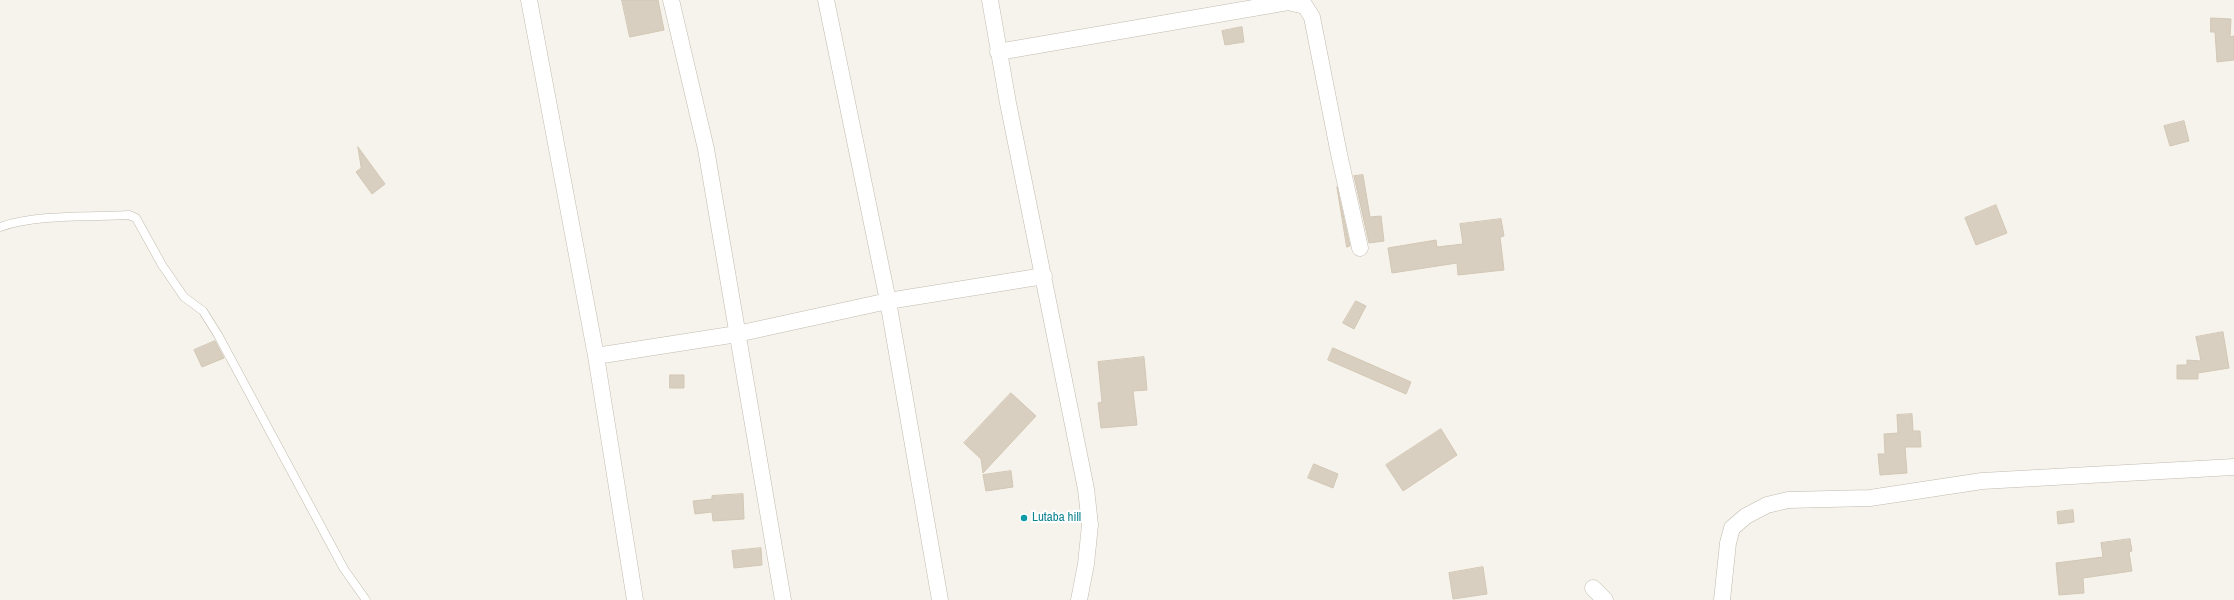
<!DOCTYPE html>
<style>
body{margin:0}
canvas{display:block;background:#f6f3ec}
</style>
<canvas width="2234" height="600"></canvas>
<script>
const g = document.querySelector('canvas').getContext('2d');
g.lineJoin = 'round';
function fillPath(path, color) { g.fillStyle = color; g.fill(path, 'evenodd'); }
function stroke(path, color, width, dash) { g.strokeStyle = color; g.lineWidth = width; g.lineCap = dash ? 'butt' : 'round'; g.setLineDash(dash || []); g.stroke(path); }
function drawText(font, color, halo, rows, align = 'center') {
  g.font = font + ' "Archivo Narrow",sans-serif'; g.lineWidth = 4; g.setLineDash([]); g.textBaseline = 'middle'; g.strokeStyle = halo; g.fillStyle = color; for (const [text, x, y, turn = 0] of rows) {
    g.save(); g.translate(x, y); g.rotate((+turn || 0) * Math.PI / 180); g.textAlign = isNaN(turn) ? turn : align; if (halo) g.strokeText(text, 0, 0); g.fillText(text, 0, 0); g.restore();
  }
}
const building = new Path2D(`
 M622,0H658L664,30L630,37Z
 M2211,18L2231,19L2230,37L2234,36V60L2217,62L2215,32H2211Z
 M1242,27L1244,42L1225,45L1222,31Z
 M2184,121L2189,141L2170,146L2164,126Z
 M358,147L385,184L372,194L356,172L361,168Z
 M1363,175L1370,217L1381,216L1384,241L1369,243L1354,176Z
 M1337,187L1350,246L1347,247Z
 M1996,205L2007,233L1976,245L1965,218Z
 M1501,219L1504,236L1500,237L1504,270L1458,275L1457,263L1392,273L1388,248L1436,240L1437,247L1463,244L1460,224Z
 M1356,301L1366,306L1354,329L1343,323Z
 M2223,332L2229,368L2198,373V379H2177V365H2187V360L2201,361L2196,337Z
 M215,341L224,358L202,367L194,350Z
 M1333,348L1411,382L1406,394L1328,360Z
 M1144,357L1147,390L1133,391L1137,425L1101,428L1098,403L1102,402L1098,362Z
 M670,375H684V388H670Z
 M1011,393L1036,416L983,473L981,459L964,443Z
 M1912,414L1913,431H1920L1921,447H1905L1907,473L1880,475L1878,454H1885L1884,434L1898,433L1897,415Z
 M1441,429L1457,455L1403,491L1386,465Z
 M1314,464L1338,474L1333,488L1308,478Z
 M1011,471L1013,487L986,491L983,475Z
 M743,494L744,519L713,521L712,512L695,514L693,501L712,499V496Z
 M2073,510L2074,522L2058,524L2057,512Z
 M2130,539L2132,551L2129,552L2132,571L2083,578L2084,593L2059,595L2056,563L2103,557L2101,543Z
 M761,548L762,565L734,568L732,551Z
 M1483,567L1487,594L1453,599L1449,573Z`);
fillPath(building, '#d8cfc1');
stroke(building, '#d3c7b4', 1);
const service = new Path2D(`
 M0,227C35,214 91,217 129,215L136,218L162,265L184,297L203,311L218,335L344,569L366,600`);
const minor = new Path2D(`
 M529,0L596,356L635,600
 M671,0L706,149L783,600
 M826,0L888,301L940,600
 M990,0L1008,103L1086,489L1090,525L1086,564L1079,600
 M998,52L1288,2L1305,6L1312,17L1339,154L1360,248
 M596,356L737,334L888,301L1044,276
 M1593,588L1605,600
 M1722,600L1728,543L1732,528L1746,516L1767,505L1788,500L1870,498L1982,481L2234,467`);
stroke(service, '#c2bbae', 9);
stroke(minor, '#c2bbae', 17);
stroke(service, '#fff', 8);
stroke(minor, '#fff', 16);
for (const [x, y, r, color] of [
 [1024,518,4,"#0f9aa8"]
]) { const dot = new Path2D(); dot.arc(x, y, r, 0, 2 * Math.PI); g.fillStyle = color; g.fill(dot); stroke(dot, '#fff', 1.5); }
drawText('13px', '#0d838f', '#fff', [
 ["Lutaba hill",1032,518]
], 'left');
</script>
